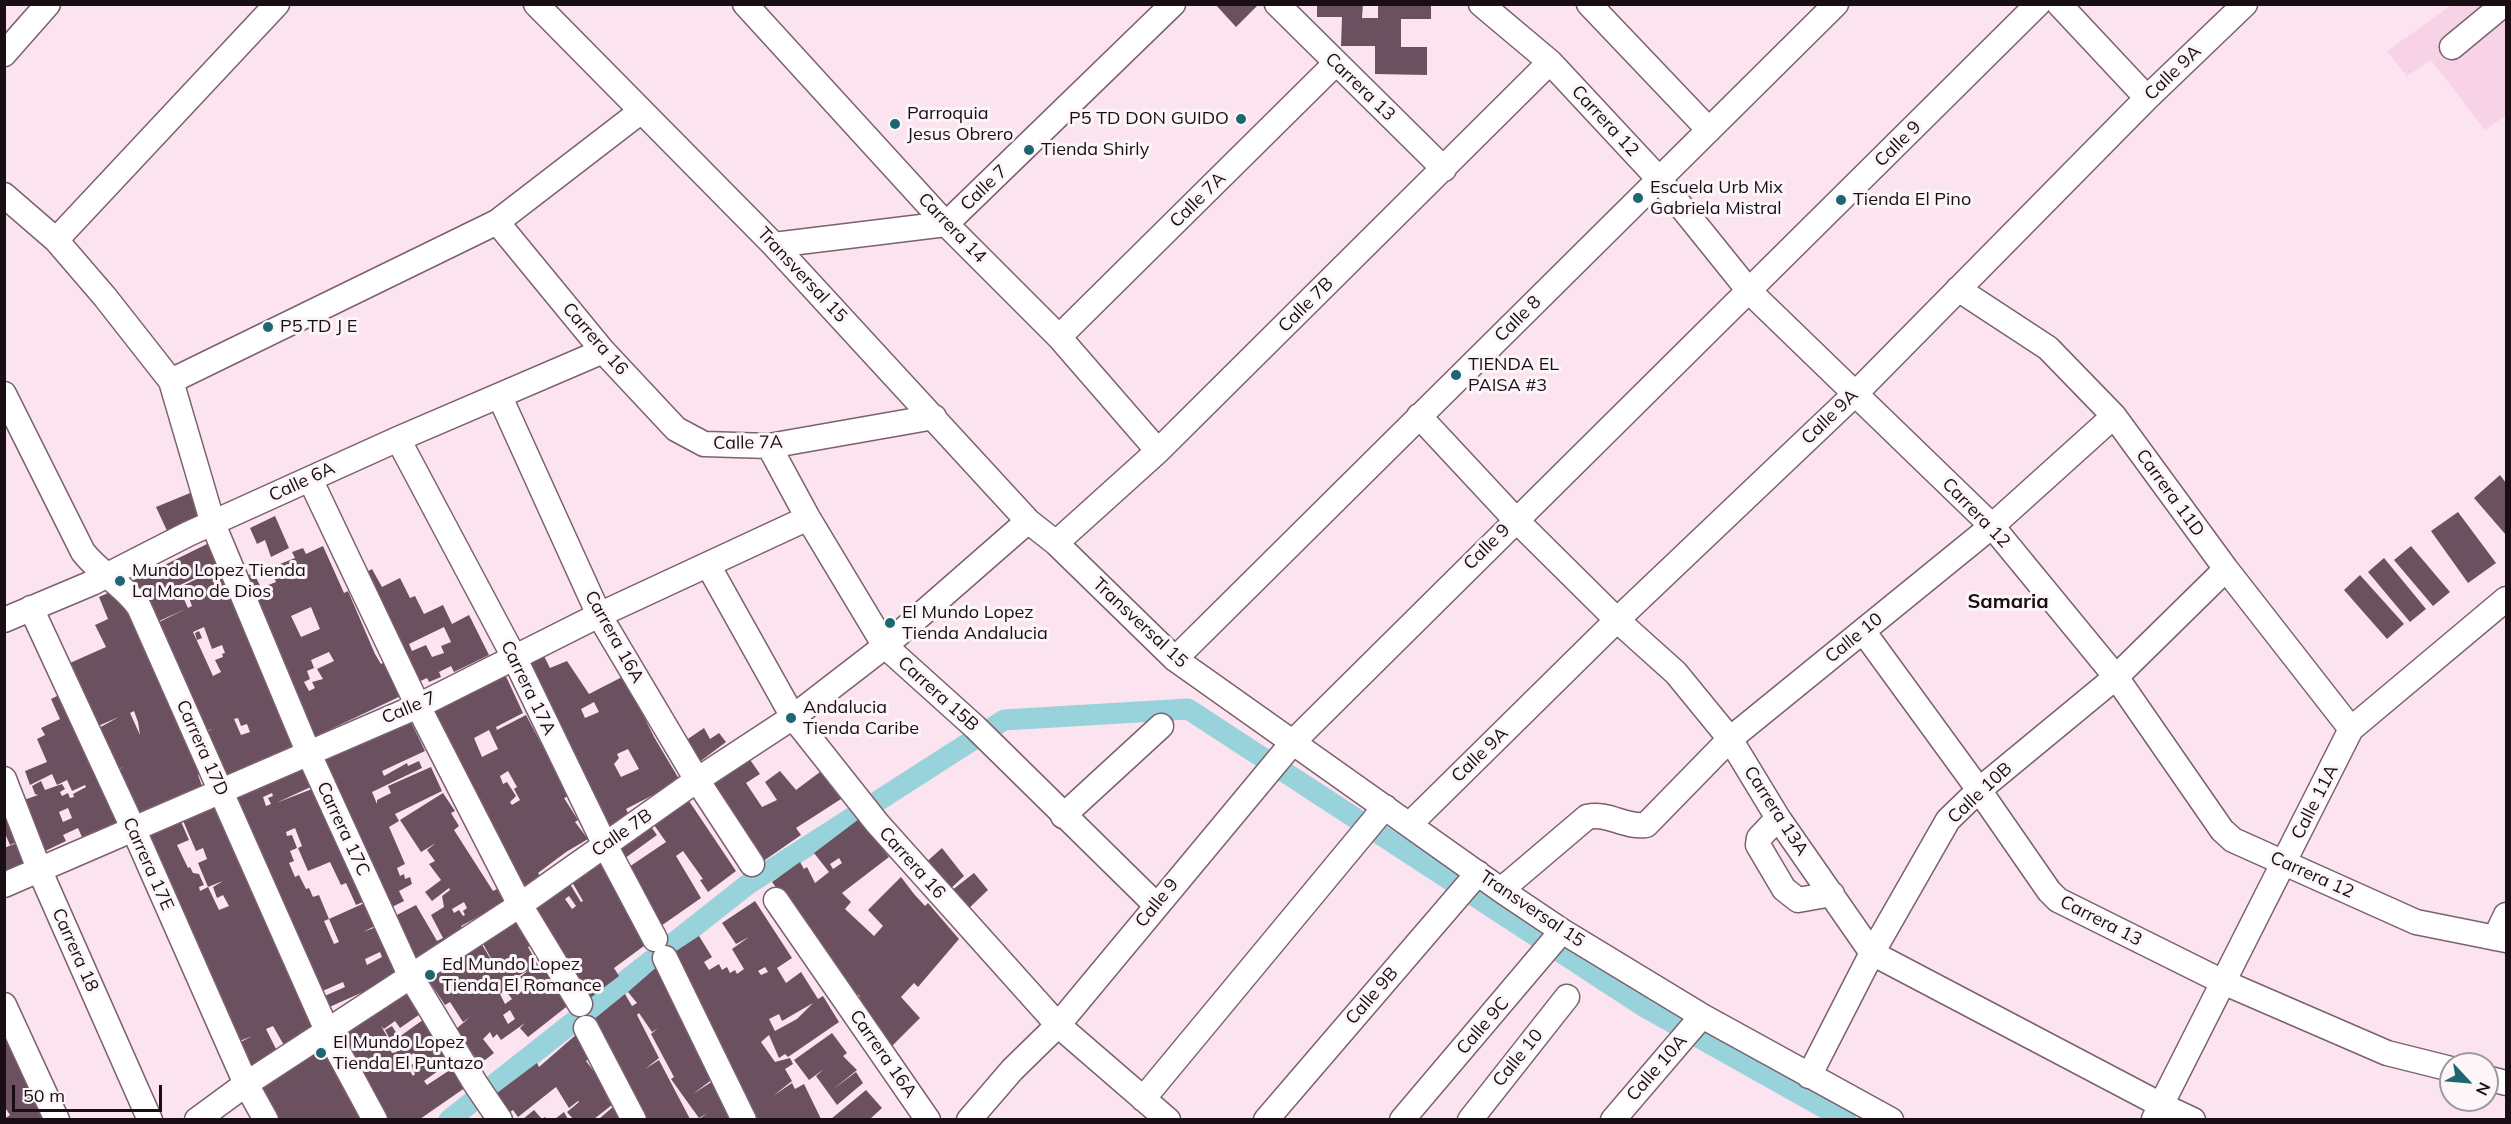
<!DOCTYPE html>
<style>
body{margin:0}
#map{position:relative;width:2511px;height:1124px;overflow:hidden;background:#fce3f0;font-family:Mulish,sans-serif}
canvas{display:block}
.frame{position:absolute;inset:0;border:6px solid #190e14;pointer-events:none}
.north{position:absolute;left:2439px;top:1052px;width:60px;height:60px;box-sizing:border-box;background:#fcf6f9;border:2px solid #a1999d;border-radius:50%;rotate:116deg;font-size:16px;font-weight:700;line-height:24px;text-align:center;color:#190e14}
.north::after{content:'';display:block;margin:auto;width:21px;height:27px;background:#1c6771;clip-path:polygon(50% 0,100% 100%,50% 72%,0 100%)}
.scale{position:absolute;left:12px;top:1085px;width:150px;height:27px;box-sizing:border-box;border:3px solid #190e14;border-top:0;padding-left:8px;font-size:18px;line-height:21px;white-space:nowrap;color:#190e14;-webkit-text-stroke:4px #fcf6f9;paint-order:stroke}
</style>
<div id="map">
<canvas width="2511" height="1124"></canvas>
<div class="frame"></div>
<div class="north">N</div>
<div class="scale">50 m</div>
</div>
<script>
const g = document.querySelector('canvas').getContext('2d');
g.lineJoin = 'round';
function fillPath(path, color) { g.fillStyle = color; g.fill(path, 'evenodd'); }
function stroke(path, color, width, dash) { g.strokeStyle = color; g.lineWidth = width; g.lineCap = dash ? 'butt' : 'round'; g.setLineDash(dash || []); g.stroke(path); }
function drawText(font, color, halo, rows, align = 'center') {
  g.font = font + ' Mulish,sans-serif'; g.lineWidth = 6; g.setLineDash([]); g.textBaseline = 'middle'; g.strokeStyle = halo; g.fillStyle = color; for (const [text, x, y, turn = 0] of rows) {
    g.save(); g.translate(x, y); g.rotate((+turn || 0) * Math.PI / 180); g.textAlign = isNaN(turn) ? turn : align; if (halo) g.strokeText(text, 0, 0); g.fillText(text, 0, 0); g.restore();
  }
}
fillPath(new Path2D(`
 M2452,5H2506V115L2485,130L2431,60L2407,76L2387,51Z`), '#f8d2e6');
stroke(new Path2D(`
 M449,1120L747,885L1004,720L1188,709L1643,1006L1846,1120`), '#98d2db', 21);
fillPath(new Path2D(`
 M1215,4H1259L1236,27Z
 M1317,4H1363L1362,18H1378V4H1431V19H1401V47H1427V75L1375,74V46H1341L1342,17H1317Z
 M2500,475L2506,483V535L2474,498Z
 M195,491L206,515L168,533L156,507Z
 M2458,512L2496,563L2468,583L2431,531Z
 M275,516L289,548L271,557L265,540L257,544L250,528Z
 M209,543L220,566L178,586L188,608L148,626L128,583Z
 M323,546L344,593L348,591L375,654L381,664L383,663L401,696L314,737L241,578L254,573L261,588L276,582L270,568L295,558L292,552L303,548L306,554ZM311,607L320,629L301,637L291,616ZM329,652L334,661L317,669L323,679L312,682L315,688L309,691L304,682L310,679L307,671L314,668L311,660Z
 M2411,546L2450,592L2433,606L2394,560Z
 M2384,558L2426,609L2410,622L2368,572Z
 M220,568L297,744L220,779L200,735L212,729L200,733L151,626L192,606L184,585ZM204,627L212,649L222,645L225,653L222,654L223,657L215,660L221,672L213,676L193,632ZM238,718L241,726L247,724L250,732L241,735L234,719Z
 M372,569L382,587L400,578L410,598L415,596L424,614L443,605L452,624L469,615L489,655L454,672L451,666L439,672L441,677L429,682L427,678L416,683L357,577ZM444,627L451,642L441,646L444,653L432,657L426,645L412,651L409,644Z
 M2360,575L2404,624L2387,639L2344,590Z
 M117,589L178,719L176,720L201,774L198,775L202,786L130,816L113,773L125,766L111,773L93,731L119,717L91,729L71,687L110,668L71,687L61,667L106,647L95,625L108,619L99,597ZM134,711L138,722L140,735L130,713Z
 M199,631L202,638L197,640L195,633Z
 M543,654L550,668L567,661L589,694L624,676L654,737L682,784L655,800L653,795L626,809L630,817L607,830L525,662ZM594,702L599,712L585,718L581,709ZM628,749L639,769L621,777L614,764L619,758L617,754Z
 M504,672L523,713L496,727L497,730L526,715L569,796L564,798L578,820L575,822L588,839L566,852L538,873L541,877L522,890L430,705ZM489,730L498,749L482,757L474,738ZM508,771L517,787L514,789L520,800L512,805L510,802L516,796L507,782L503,784L500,776Z
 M61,694L121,821L82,837L78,828L63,835L66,841L41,853L21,801L38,795L35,794L32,786L41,781L45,790L62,784L65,789L60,792L62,796L68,793L70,798L74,797L73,794L86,787L85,785L72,791L67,780L57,785L52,774L30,785L25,771L47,762L37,739L45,735L41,728L60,719L51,699ZM68,808L72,818L63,822L59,812Z
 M410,714L412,724L425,751L382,771L384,776L407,763L408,766L419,761L422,768L372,792L377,804V800L391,793L388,786L431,767L442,791L395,814L399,821L389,827L405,864L397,868L400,876L404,874L405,879L410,877L412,884L399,891L404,901L392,907L321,755Z
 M704,728L710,739L719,733L726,742L698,763L682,743Z
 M746,754L760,774L746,783L762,807L777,800L765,782L780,771L796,790L820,772L841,799L796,828L801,835L762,862L708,784Z
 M305,763L315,785L276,803L317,787L368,900L356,905L346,883L341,885L330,862L308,871L298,848L302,846L295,828L286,832L287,836L292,835L297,848L290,851L294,861L289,863L295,877L299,875L306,889L309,888L313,897L319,895L329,919L324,921L334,944L339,942L329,919L369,901L379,924L363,932L379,926L402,969L363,992L325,1009L320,998L345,987L343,982L318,993L228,795ZM272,793L273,796L268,798L271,804L266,806L263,797ZM380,952L382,957L367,965L365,959Z
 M443,793L455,811L451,813L459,826L454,830L493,891L497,889L505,902L461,926L464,931L419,964L395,916L416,905L437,941L443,938L431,915L444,907L442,896L450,890L449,888L432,901L425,892L441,880L429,864L435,861L427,850L436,843L421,852L400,820ZM464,902L467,908L463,911L465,915L463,916L459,910L454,913L452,909Z
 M687,798L736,871L708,892L700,880L703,879L683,851L676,856L701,898L658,928L626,869L666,842L652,822Z
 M216,801L319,1025L285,1047L273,1026L266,1029L278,1053L251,1069L237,1044L252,1036L235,1043L138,834L179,817L189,840L177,845L188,868L190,867L193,873L199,874L204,885L199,887L200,891L208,887L219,910L229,906L223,895L217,898L213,887L223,881L208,887L198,863L207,859L203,848L196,851L181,816Z
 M14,818L23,839L10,845L4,831V822Z
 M859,819L889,857L842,893L851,902L845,909L874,936L883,926L868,910L901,877L914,894L925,906L928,903L959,939L918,987L914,983L901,997L920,1018L885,1053L853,1005L860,996L850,989L772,882L800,862L804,869L807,867L815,883L829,872L814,853ZM839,858L842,863L833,869L830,864Z
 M649,824L657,835L621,861L614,848Z
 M24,840L34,860L4,872V848Z
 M942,848L964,876L947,892L923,865Z
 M604,858L652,940L614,968L619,976L589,999L531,908L570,884L581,902L583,901L572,882ZM569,896L576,906L572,909L565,899Z
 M974,873L988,890L967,910L951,891Z
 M755,901L792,958L777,968L786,983L801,972L818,999L823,996L839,1022L788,1057L785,1054L779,1058L769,1035L761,1042L775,1062L790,1058L793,1064L785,1069L792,1081L773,1096L792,1083L795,1089L804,1084L821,1119H758L670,955L699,936L712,957L704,962L709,970L719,964L722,970L727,967L730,973L735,970L737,974L744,969L732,949L749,937L736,944L722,923ZM765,967L768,972L761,975L758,971ZM813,1003L797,1019L775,1031L769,1019L779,1014L782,1021Z
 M519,921L537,942L528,947L538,965L544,961L570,1004L528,1037L520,1028L525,1023L501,1040L497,1034L493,1038L490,1032L483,1039L494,1053L480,1064L456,1029L470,1017L463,1022L450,1002L445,1005L427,978L481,943L499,973L482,942ZM529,970L520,977L528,986L517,995L509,985L507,987L505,983ZM505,990L512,999L505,1004L500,994ZM510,1010L515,1019L508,1024L503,1015Z
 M659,965L718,1075L693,1094L719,1077L738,1119H699L708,1113L699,1118L686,1100L671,1079L674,1077L651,1034L658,1028L652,1032L639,1013L637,1015L659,1058L645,1069L659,1060L690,1119H639L588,1024L625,994L632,1006L637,1003L628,992Z
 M412,987L426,1010L400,1028L395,1021L384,1029L381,1026L387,1036L383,1039L392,1053L397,1052L385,1030L392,1026L399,1037L427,1017L456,1058L424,1081L427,1085L456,1066L469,1085L420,1119H386L336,1034ZM414,1053L419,1060L411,1065L415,1074L413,1076L403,1060Z
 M5,1033L44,1119H4L10,1115L4,1106Z
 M578,1033L593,1055L586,1061L617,1101L594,1119H573L567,1112L579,1102L578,1101L569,1108L556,1087L518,1117L513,1110L510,1112L497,1093L537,1063L539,1067Z
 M832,1033L847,1053L843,1056L857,1070L832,1090L856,1072L863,1083L837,1105L816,1076L824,1069L809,1080L794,1060Z
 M323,1044L367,1119H272L253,1089Z
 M866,1090L882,1108L870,1119H831Z
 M614,1106L624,1119H599Z
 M534,1110L542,1119L545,1117L547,1119H523Z
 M564,1112L568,1119H555Z`), '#6b515f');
const minor = new Path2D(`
 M536,4L774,245L1028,521L1056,543L1175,659L1501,890L1562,931L1702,1016L1891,1120
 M745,4L946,224L1059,337L1158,451
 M1277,4L1444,169
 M1481,4L1550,62L1659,179L1750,292L1992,526L2116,677L2222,830L2233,840L2416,922L2506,940
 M1589,4L1709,130
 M2059,4L2147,98
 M2452,47L2504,4
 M4,54L48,4
 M4,195L56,240L105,297L171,381L213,524L309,754L410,975L475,1083L500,1120
 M497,222L603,351L676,429L704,444L769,446L934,417
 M56,240L277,4
 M774,245L946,224L1173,4
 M1958,289L2048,348L2114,416L2226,569L2351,729
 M1059,337L1336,63
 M171,381L497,222L640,112
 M4,394L83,552C99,573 124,585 139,607L328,1033L375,1120
 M500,397L599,615L697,780L752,864
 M1419,416L1515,519L1617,620L1676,673L1730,739L1778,818L1872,953L2161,1105L2193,1120
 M398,439L514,657L605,845L655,939
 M769,446L808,518L885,646L975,727L1156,905
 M310,479L418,706L520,905L580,1004
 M1056,543L1158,451L1550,62
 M708,565L793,717L877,823L1058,1025L1168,1120
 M31,608L133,828L246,1084L266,1120
 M4,620L92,583L188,534L398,439L603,351
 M1863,631L1979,790L2049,891L2058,900L2223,982L2387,1053L2451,1069
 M1175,659L1836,4
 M4,779L39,869L150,1120
 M1063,816L1161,726
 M1778,818L1759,838L1758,845L1784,889L1798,900L1832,894
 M1410,824L1617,620L1856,393L2147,98L2245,4
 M4,885L418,706L599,615L808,518
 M1501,890L1587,817C1608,812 1625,828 1646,825L1730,739L1992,526L2114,416
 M776,900L928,1120
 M2495,938L2506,915
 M665,958L744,1120
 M4,1005L57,1120
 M586,1028L634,1120
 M1809,1076L1872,953L1948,820L1979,790L2116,677L2226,569
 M2487,1078L2506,1083
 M1143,1099L1385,807
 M2154,1119L2351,729L2506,599
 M197,1120L246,1084L520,905L697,780L793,717L885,646L1028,521
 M969,1120L1012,1070L1058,1025L1294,741L2038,4
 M1266,1120L1478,873
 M1402,1120L1562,931
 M1470,1120L1567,997
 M1613,1120L1702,1016`);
stroke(minor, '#7b606f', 27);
stroke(minor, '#fff', 24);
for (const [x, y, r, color] of [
 [1241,119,6,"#1c6771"],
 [895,124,6,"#1c6771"],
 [1029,150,6,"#1c6771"],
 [1638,198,6,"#1c6771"],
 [1841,200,6,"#1c6771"],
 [268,327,6,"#1c6771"],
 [1456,375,6,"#1c6771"],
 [120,581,6,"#1c6771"],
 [890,623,6,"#1c6771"],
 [791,718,6,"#1c6771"],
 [430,975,6,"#1c6771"],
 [321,1053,6,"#1c6771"]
]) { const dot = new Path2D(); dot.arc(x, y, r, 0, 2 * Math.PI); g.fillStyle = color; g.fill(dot); stroke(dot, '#fcf6f9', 2); }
drawText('18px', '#190e14', '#fcf6f9', [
 ["Calle 9A",2173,73,-44],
 ["Carrera 13",1360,87,44],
 ["Carrera 12",1605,121,47],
 ["Calle 9",1898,144,-45],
 ["Calle 7",984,188,-44],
 ["Calle 7A",1198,200,-45],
 ["Carrera 14",952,228,46],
 ["Transversal 15",802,275,47],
 ["Calle 7B",1306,305,-45],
 ["Calle 8",1518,319,-45],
 ["Carrera 16",595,339,49],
 ["Calle 9A",1830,417,-44],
 ["Calle 7A",748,443,-1],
 ["Calle 6A",302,482,-25],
 ["Carrera 11D",2170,493,54],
 ["Carrera 12",1976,513,46],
 ["Calle 9",1487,547,-45],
 ["Transversal 15",1140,623,43],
 ["Carrera 16A",614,637,61],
 ["Calle 10",1854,638,-39],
 ["Carrera 17A",528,688,64],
 ["Carrera 15B",938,694,42],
 ["Calle 7",409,708,-23],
 ["Carrera 17D",202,748,66],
 ["Calle 9A",1480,755,-44],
 ["Calle 10B",1980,793,-43],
 ["Calle 11A",2315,802,-63],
 ["Carrera 13A",1776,811,57],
 ["Carrera 17C",343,829,65],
 ["Calle 7B",622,833,-35],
 ["Carrera 16",912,863,48],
 ["Carrera 17E",148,864,66],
 ["Carrera 12",2312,875,24],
 ["Calle 9",1157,903,-51],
 ["Transversal 15",1532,909,34],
 ["Carrera 13",2101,921,27],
 ["Carrera 18",75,950,66],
 ["Calle 9B",1372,996,-49],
 ["Calle 9C",1483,1026,-49],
 ["Carrera 16A",883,1054,55],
 ["Calle 10",1518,1058,-51],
 ["Calle 10A",1657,1068,-49]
]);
drawText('18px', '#190e14', '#fcf6f9', [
 ["Parroquia",907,114],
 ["Jesus Obrero",907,135],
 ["P5 TD DON GUIDO",1229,119,"right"],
 ["Tienda Shirly",1041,150],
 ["Escuela Urb Mix",1650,188],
 ["Gabriela Mistral",1650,209],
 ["Tienda El Pino",1853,200],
 ["P5 TD J E",280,327],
 ["TIENDA EL",1468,365],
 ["PAISA #3",1468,386],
 ["Mundo Lopez Tienda",132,571],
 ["La Mano de Dios",132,592],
 ["El Mundo Lopez",902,613],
 ["Tienda Andalucia",902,634],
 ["Andalucia",803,708],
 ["Tienda Caribe",803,729],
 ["Ed Mundo Lopez",442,965],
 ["Tienda El Romance",442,986],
 ["El Mundo Lopez",333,1043],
 ["Tienda El Puntazo",333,1064]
], 'left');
drawText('bold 20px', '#190e14', '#fcf6f9', [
 ["Samaria",2008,602]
]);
</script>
